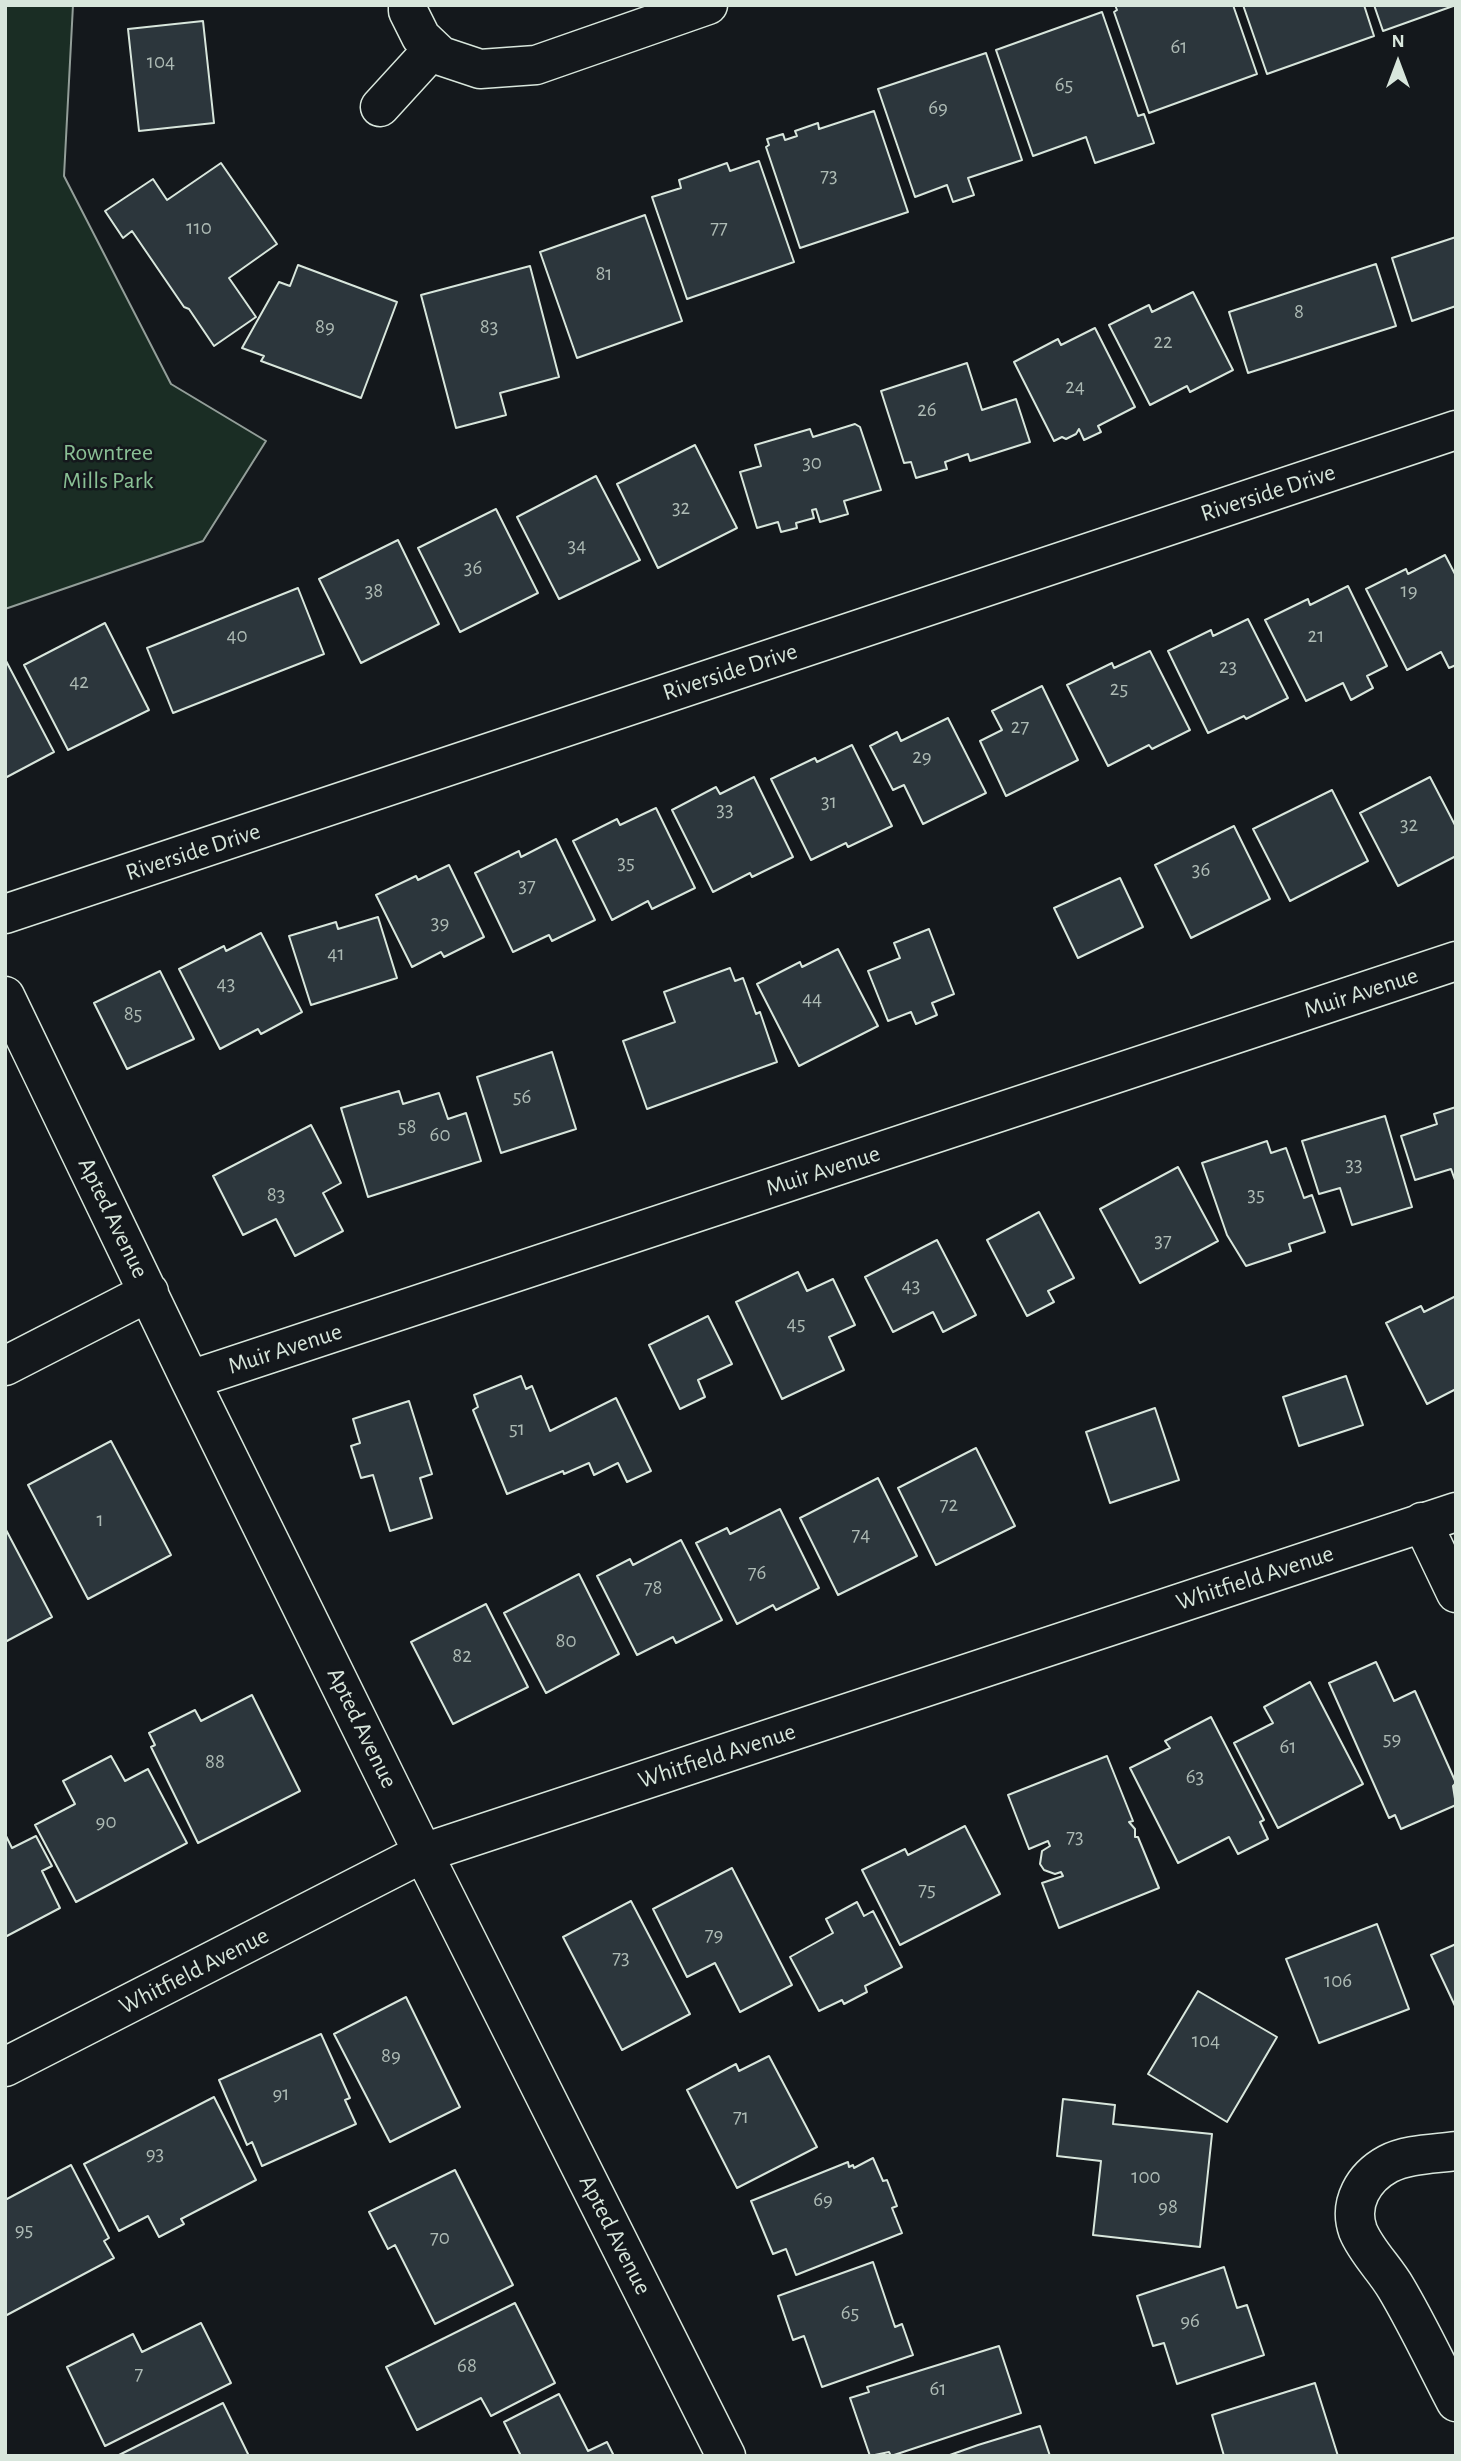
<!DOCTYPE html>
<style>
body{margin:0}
#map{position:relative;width:1461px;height:2461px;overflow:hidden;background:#14181c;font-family:"Alegreya Sans",sans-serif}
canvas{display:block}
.frame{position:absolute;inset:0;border:7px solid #d8e6dc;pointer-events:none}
.north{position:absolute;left:1363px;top:28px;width:70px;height:70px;-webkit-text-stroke:5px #14181c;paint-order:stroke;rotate:0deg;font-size:19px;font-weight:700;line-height:28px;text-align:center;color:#d8e6dc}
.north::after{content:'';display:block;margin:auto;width:24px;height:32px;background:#d8e6dc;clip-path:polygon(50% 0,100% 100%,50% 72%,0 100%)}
</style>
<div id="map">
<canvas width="1461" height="2461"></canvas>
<div class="frame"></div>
<div class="north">N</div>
</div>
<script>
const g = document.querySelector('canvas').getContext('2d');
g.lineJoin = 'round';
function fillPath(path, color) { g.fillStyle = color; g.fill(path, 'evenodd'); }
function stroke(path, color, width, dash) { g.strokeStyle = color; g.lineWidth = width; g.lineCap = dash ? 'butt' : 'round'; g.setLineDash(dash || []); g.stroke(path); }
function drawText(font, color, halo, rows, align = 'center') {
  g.font = font + ' "Alegreya Sans",sans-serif'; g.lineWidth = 5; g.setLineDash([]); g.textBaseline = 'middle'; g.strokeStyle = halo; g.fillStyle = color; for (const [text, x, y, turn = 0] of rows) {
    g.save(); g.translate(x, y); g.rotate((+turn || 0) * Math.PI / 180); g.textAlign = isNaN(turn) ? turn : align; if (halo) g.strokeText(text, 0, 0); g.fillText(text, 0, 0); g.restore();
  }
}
const green = new Path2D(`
 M5,5H73L64,176L171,384L266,441L203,541L5,609Z`);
fillPath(green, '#1a2d24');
stroke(green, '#939e99', 2);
const building = new Path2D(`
 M1115,5H1233L1257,74L1149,113L1114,12L1117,10Z
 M1243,5H1364L1374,36L1267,74Z
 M1374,5H1456L1383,31Z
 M1102,12L1138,116L1144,114L1154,143L1095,163L1086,137L1033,156L996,50Z
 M203,21L214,123L139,131L128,29Z
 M986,53L1022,160L968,178L974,195L953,202L947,185L915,197L878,89Z
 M874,111L908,212L800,248L766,147L769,145L767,139L783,134L785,140L797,136L795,131L818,123L819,129Z
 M759,161L794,262L687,299L652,197L681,188L679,180L727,163L730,171Z
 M221,163L277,244L229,278L256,317L214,346L189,309L184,307L132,231L123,238L105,211L153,179L167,200Z
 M645,215L682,321L577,358L540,252Z
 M1456,237V306L1412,321L1392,258Z
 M1376,264L1396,326L1248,373L1229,312Z
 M298,265L397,302L361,398L261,361L264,356L242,348L279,282L290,286Z
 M530,266L559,377L500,393L506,415L456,428L421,295Z
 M1193,292L1233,370L1190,392L1187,386L1150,405L1109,325L1149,305L1152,312Z
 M1095,328L1135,407L1098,426L1101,432L1084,440L1079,429L1076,434L1066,439L1062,437L1054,441L1014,362L1058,339L1061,345Z
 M967,363L982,410L1016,399L1030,442L970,461L968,454L945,462L947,469L916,478L911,462L904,463L881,391Z
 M855,424L860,427L881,490L844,501L848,514L820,522L816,509L812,510L814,518L796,523L797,528L781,532L778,522L757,528L740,472L761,466L755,445L810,429L813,437Z
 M695,445L737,528L658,568L617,484Z
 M596,476L640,560L559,599L517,517Z
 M496,509L538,593L460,632L418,548Z
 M398,540L439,624L361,663L319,579Z
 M1445,555L1456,576V665L1449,668L1441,652L1407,670L1366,589L1406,569L1408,574Z
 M1348,586L1387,666L1367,676L1373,688L1351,700L1343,683L1306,701L1265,620L1308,599L1310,605Z
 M298,588L324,654L173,713L147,648Z
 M1248,619L1288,698L1246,719L1244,716L1208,733L1168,651L1211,630L1213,636Z
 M105,623L149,710L68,750L24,665Z
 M1150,651L1190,730L1152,749L1149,745L1108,766L1067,685L1112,663L1114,668Z
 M5,659L54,752L5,778Z
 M1042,686L1078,760L1006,796L980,741L1002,730L992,711Z
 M948,718L986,793L923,824L904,785L893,790L870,746L897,732L901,741Z
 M852,745L892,826L848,847L846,843L811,860L771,779L815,758L817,762Z
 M754,777L793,857L752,877L750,873L713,892L672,810L716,787L720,794Z
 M1430,777L1456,827V856L1398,886L1360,813Z
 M1332,790L1368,861L1290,901L1253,829Z
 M656,808L695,888L652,909L648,901L612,920L573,841L617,819L620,825Z
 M1234,826L1270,899L1191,938L1155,865Z
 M556,839L595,920L552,941L549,935L513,952L475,873L519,851L521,857Z
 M449,865L484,937L444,957L441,952L412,967L376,895L416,876L418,880Z
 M1120,878L1143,927L1078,958L1054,908Z
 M378,917L397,978L311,1005L289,936L336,922L338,929Z
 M929,929L954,994L932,1003L937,1015L916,1024L911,1012L888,1021L868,971L900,958L894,943Z
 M261,933L302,1012L261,1034L258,1029L220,1049L179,969L224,946L226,951Z
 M838,949L878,1026L799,1066L757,984L800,962L802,967Z
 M730,968L735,981L743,978L756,1014L760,1012L777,1062L647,1109L623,1041L675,1022L664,992Z
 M160,971L194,1039L127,1069L94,1003Z
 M552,1052L576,1129L501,1153L477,1077Z
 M399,1091L403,1104L439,1093L448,1119L466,1113L481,1161L368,1197L341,1108Z
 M1456,1107V1183L1451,1169L1415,1180L1401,1136L1437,1124L1434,1114Z
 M1385,1116L1412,1207L1352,1225L1340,1188L1319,1194L1302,1141Z
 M311,1125L341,1183L323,1193L343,1231L295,1256L276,1219L243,1235L213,1176Z
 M1267,1141L1271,1153L1286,1148L1304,1198L1312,1195L1325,1232L1289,1244L1291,1251L1246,1266L1227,1235L1202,1163Z
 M1178,1167L1218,1241L1140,1283L1100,1209Z
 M1039,1212L1074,1278L1048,1291L1054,1302L1027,1316L987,1240Z
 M937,1240L976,1315L943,1332L933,1312L893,1332L865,1277Z
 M798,1272L807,1291L833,1279L855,1325L829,1337L844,1370L782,1399L736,1302Z
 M1456,1296V1389L1427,1404L1386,1323L1421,1306L1424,1312Z
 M708,1316L732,1364L698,1380L705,1397L680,1409L649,1345Z
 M521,1376L526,1389L532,1386L550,1431L616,1398L651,1471L627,1482L618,1463L594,1475L589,1463L564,1474L563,1471L507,1494L473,1410L478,1407L474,1395Z
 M1346,1376L1363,1425L1299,1446L1283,1397Z
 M409,1401L432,1474L420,1478L432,1518L390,1531L373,1475L361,1478L351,1446L360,1443L353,1419Z
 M1155,1408L1179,1480L1110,1503L1086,1432Z
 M111,1441L171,1555L88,1599L28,1485Z
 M976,1448L1015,1526L936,1565L898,1488Z
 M878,1478L917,1556L838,1595L800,1518Z
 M780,1509L819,1588L776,1610L773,1605L737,1624L696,1543L727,1528L730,1534Z
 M5,1528L52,1617L5,1642Z
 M681,1540L722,1620L676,1643L673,1637L637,1655L597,1576L630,1559L633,1565Z
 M579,1574L619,1654L546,1693L504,1613Z
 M486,1604L528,1687L453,1724L411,1642Z
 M1376,1662L1394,1701L1415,1691L1456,1783L1453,1786L1456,1805L1401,1829L1395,1815L1389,1818L1329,1683Z
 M1310,1682L1363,1784L1278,1828L1234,1743L1273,1723L1264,1707Z
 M252,1695L300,1791L198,1843L151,1747L155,1745L149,1733L195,1710L201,1721Z
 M1211,1717L1264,1820L1260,1822L1268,1839L1238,1854L1229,1837L1178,1863L1130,1768L1170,1748L1165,1741Z
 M111,1756L125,1781L148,1769L187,1843L76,1902L35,1825L75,1804L63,1781Z
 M1107,1756L1133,1821L1129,1822L1135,1829V1837H1138L1159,1888L1059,1928L1042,1883L1063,1876L1061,1872L1055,1874L1044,1870L1040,1864L1042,1851L1050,1846L1048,1841L1029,1849L1008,1795Z
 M965,1826L1000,1894L900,1945L862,1870L905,1849L908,1855Z
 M5,1834L12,1848L36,1836L52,1866L42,1871L60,1908L5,1937Z
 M732,1868L792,1985L740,2012L715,1963L687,1977L653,1909Z
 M631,1901L690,2014L622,2050L563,1937Z
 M857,1902L864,1916L873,1911L902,1967L865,1986L867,1992L844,2004L842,2000L819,2011L790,1957L833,1933L826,1919Z
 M1377,1924L1409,2009L1319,2043L1286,1959Z
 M1456,1944V2008L1431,1955Z
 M1198,1991L1277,2037L1227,2122L1148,2074Z
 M406,1997L460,2107L390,2142L334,2034Z
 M321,2034L350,2098L345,2100L356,2124L262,2166L252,2142L247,2145L219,2080Z
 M769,2056L817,2147L737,2188L687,2090L736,2064L739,2071Z
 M214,2097L256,2180L181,2219L184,2224L159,2237L148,2216L119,2231L84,2164Z
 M1063,2099L1115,2105L1113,2124L1212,2134L1200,2247L1093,2235L1101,2161L1057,2156Z
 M873,2158L883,2181L887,2180L897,2206L892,2208L902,2233L796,2275L786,2249L773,2254L751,2201L848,2162L849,2167L853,2165L854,2168Z
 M71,2165L109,2238L104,2241L114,2258L5,2316V2200Z
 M455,2170L513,2285L435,2324L395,2245L388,2249L369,2212Z
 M873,2262L895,2327L902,2324L913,2355L822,2387L804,2336L793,2340L778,2296Z
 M1224,2267L1237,2308L1247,2305L1264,2355L1177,2384L1164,2343L1153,2346L1137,2296Z
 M515,2303L555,2383L491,2416L481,2398L417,2430L386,2367Z
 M201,2323L231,2383L105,2446L67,2367L133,2334L142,2352Z
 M999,2346L1021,2413L891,2456L889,2452L870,2456L850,2398L869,2392L867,2387Z
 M1315,2383L1338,2456H1224L1212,2415Z
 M559,2394L588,2451L607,2442L614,2456H521L504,2422Z
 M223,2403L249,2456H117Z
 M1040,2426L1050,2456H947L978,2445Z`);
fillPath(building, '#2c363c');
stroke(building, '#d8e6dc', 2);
const minor = new Path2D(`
 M408,5V11L421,37L441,56L480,69L536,65L708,5
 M380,107L433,49
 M5,996L190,1380L423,1853L726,2456
 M5,1366L149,1292
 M190,1380L1456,961
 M1422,1522L1456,1593
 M5,2067L423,1853L1456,1512
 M1456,2151C1434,2154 1407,2154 1388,2164C1364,2177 1348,2203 1358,2231C1366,2251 1385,2269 1396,2288C1418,2325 1436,2364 1456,2402`);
const tertiary = new Path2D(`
 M5,914L1456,430`);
stroke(minor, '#d8e6dc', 41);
stroke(tertiary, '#d8e6dc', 41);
stroke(minor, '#14181c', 38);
stroke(tertiary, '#14181c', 38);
drawText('21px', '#adbab4', null, [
 ["61",1179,47],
 ["104",161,62],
 ["65",1064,85],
 ["69",938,108],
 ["73",829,176],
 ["110",199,228],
 ["77",719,228],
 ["81",604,274],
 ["8",1299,312],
 ["89",325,327],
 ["83",489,327],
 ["22",1163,342],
 ["24",1075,387],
 ["26",927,410],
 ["30",812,463],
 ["32",681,508],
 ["34",577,546],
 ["36",473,568],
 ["38",374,591],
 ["19",1409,591],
 ["40",237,636],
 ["21",1316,636],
 ["23",1228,667],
 ["42",79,682],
 ["25",1119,689],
 ["27",1020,727],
 ["29",922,757],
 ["31",829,802],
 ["33",725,810],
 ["32",1409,825],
 ["35",626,863],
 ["36",1201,870],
 ["37",527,886],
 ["39",440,923],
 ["41",336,954],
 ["43",226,984],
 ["44",812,999],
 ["85",133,1014],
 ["56",522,1097],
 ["58",407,1127],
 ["60",440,1135],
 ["33",1354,1165],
 ["83",276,1195],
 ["35",1256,1195],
 ["37",1163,1241],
 ["43",911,1286],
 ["45",796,1324],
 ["51",517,1429],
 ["72",949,1505],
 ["1",100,1520],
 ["74",861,1535],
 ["76",757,1573],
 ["78",653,1588],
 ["80",566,1641],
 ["82",462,1656],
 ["59",1392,1739],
 ["61",1288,1747],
 ["88",215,1762],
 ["63",1195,1777],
 ["90",106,1822],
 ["73",1075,1837],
 ["75",927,1890],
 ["79",714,1935],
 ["73",621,1958],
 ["106",1338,1981],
 ["104",1206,2041],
 ["89",391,2056],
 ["91",281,2094],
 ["71",741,2117],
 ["93",155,2154],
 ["100",1146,2177],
 ["69",823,2200],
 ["98",1168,2207],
 ["95",24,2230],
 ["70",440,2238],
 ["65",850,2313],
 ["96",1190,2321],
 ["68",467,2366],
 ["7",139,2374],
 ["61",938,2389]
]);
drawText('24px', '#8ac095', '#14181c', [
 ["Rowntree",108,453],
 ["Mills Park",108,481]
]);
drawText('24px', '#d8e6dc', '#14181c', [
 ["Riverside Drive",1268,493,-18],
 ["Riverside Drive",730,672,-18],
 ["Riverside Drive",193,852,-18],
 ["Muir Avenue",1361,993,-18],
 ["Muir Avenue",823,1171,-18],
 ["Apted Avenue",113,1218,64],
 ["Muir Avenue",285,1349,-18],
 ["Whitfield Avenue",1255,1578,-18],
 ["Apted Avenue",362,1728,64],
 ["Whitfield Avenue",717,1756,-18],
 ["Whitfield Avenue",194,1971,-27],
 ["Apted Avenue",615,2235,63]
]);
</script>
